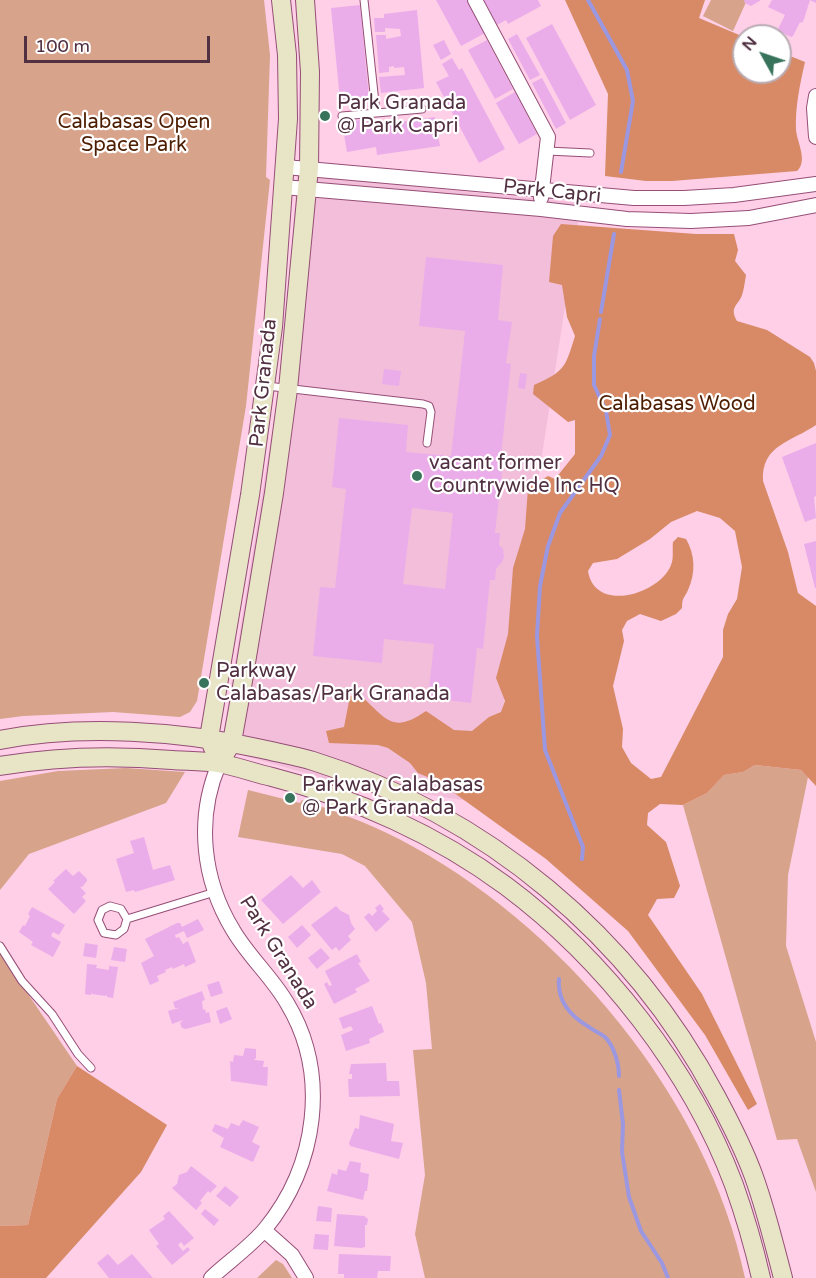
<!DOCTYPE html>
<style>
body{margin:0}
#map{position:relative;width:816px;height:1278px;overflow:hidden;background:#ffcee7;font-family:"Varela Round",sans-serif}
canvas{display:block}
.north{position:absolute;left:732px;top:24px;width:60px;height:60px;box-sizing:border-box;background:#fff;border:2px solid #b9acb3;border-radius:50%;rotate:310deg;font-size:16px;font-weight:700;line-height:24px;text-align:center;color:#503041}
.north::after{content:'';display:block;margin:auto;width:21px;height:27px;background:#38735c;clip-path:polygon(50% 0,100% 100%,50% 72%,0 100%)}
.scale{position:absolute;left:24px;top:36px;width:186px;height:27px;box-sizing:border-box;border:3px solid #503041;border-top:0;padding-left:8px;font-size:18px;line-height:21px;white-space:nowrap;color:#503041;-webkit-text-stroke:4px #fff;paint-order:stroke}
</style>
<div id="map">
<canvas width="816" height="1278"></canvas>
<div class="north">N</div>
<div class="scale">100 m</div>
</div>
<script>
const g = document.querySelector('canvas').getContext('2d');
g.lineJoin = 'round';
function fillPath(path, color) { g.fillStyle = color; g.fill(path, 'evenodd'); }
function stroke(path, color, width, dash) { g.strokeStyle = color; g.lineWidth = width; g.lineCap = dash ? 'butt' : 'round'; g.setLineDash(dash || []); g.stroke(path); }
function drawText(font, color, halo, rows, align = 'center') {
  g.font = font + ' "Varela Round",sans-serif'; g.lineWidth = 4.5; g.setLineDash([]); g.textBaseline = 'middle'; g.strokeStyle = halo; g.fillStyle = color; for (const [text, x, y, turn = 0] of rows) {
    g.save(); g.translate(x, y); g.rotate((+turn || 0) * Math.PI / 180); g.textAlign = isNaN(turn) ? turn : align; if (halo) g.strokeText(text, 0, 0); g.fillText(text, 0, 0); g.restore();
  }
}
fillPath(new Path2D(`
 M297,175L581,203L488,804L326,779L221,749L285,351Z`), '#f3beda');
fillPath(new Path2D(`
 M0,0H264L270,55L266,177L270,180L246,406L197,701L190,712L180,717L113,712L23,716L0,719Z
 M711,0H747L733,31L703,16Z
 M755,765L801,770L808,777L788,875L786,946L816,1042V1192L797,1139L777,1140L683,805L707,793L724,775L743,772Z
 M126,768L185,772L166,803L29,854L0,890V781L58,771Z
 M248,790L300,803L302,800C335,811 368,823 399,839C561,923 708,1098 745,1278H425L415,1234L425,1175L413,1050L432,1049L426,983L412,922L365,866L342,854L238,837Z
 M0,953L77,1066L57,1099L28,1225L0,1226Z
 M276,1260L283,1264L292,1278H257Z`), '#d7a38b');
fillPath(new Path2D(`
 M565,0H705L699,18L744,37V72H780V52L805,62C800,84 795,107 796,130C797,142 808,161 797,171L672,181H646L605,176L608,94Z
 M561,224L696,234H734L738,250L735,261L746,275C745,281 744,289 742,295C738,306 729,307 737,321L767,330L810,357L814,363L816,371V425C791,442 761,445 763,481L788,552L798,593L816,606V786L801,770L755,765L743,772L724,775L707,793L683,805L660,804L648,813L647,825L666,842L680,886L674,898L657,899L648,915L702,994L757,1104L748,1110L705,1035L628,931L546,859L439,782L418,773L410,763L388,748L378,745L329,743L326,731L344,727L350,696L360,695C386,718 392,735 426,711L454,730L472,731L489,717L501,712L505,701L496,678L508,634L513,568L525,529L528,488L548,476L555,479L575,454V420L568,422L533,394L534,385C565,371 565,368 575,336L567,317L562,285L549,282L553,236ZM697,511L720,518L735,531L742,567L737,599L728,614L723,630V657L661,777L651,779L631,763L622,747L623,729L613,686L624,641L622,630L627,621L640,614L661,621L676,614L682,608C682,597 684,599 688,590C696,573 695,554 686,539L678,537L673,542C672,549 674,558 671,565C660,594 595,614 588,571L593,563L617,559L650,539L671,522Z
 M77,1066L167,1125L141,1172L46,1278H0V1226L28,1225L57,1099Z`), '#d78a65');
stroke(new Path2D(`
 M588,0L627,70L633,101L621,172
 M601,312L614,234
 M582,859L583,847L545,750L537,636L540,586L548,546L560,513L601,456L610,435L606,411L594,385V356L600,319
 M559,979C557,1001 570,1016 589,1027C594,1031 600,1033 605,1037C614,1046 619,1064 619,1076
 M619,1090L623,1124L622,1152L629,1197L641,1231L662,1263L668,1278`), '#9c97e1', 4);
fillPath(new Path2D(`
 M436,0H470L487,32L461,46Z
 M484,0H538L541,6L508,24L506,20L497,25Z
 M744,0H761L751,6L745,3Z
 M772,0H816V3L810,0L804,19L802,23L800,22L793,36L791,37L779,31L778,29L785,15L768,7Z
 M360,5L369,97L340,100L331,8Z
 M417,10L424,88L381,93L379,77L405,75L404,67L394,68V66L389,67V72L379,73L376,35H386V39L401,36L400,29L385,28V32H375L374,18H384V14Z
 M552,24L596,105L570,120L526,38Z
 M517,34L540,75L530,80L508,39Z
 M444,40L451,54L441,60L433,45Z
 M487,40L513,89L495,99L468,50Z
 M452,58L459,70L462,68L505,149L479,163L436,82L449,76L442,64Z
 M542,78L566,123L556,129L532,83Z
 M515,92L537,134L519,144L496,103Z
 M435,117L440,146L377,155L376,147L347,152L342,123L372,118L374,126Z
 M426,257L503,265L498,320L512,322L506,363L511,364L500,464H503L495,533H500L499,545L503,549L504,557L502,562L496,569L495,580H490L483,649L477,648L471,703L428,698L434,644L384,639L382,663L313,656L320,587L335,588L346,489L332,487L339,418L408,425L406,452L451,456L465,331L419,326ZM412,508L453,513L445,589L403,584Z
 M384,369L401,371L399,386L382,384Z
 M520,373L527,374L525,389L518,388Z
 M816,443V496L814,497L816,518L805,522L782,457Z
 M816,541V588H815L804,544Z
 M144,837L153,870L170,865L175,880L135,892L134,890L126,892L116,859L134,853L130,841Z
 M66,869L73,876L79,871L87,879V881L82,887H80L86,893L82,897L86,901L74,914L48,889L55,882L53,881Z
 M291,875L303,888L312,880L321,892L283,924L261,900Z
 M380,904L384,909L382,911L390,919L376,932L364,917L369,913L372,916L377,911L375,908Z
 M336,906L341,911L349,915L351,923L355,929L348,936L351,940L339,951L336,947L332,950L311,925Z
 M32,907L65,925L59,935L53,932L51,936L61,942L53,957L31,945L33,942L19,932L23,925L25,926L30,916L28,914Z
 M198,919L204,930L187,938L184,931L175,935L176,938L179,937L183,944L188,941L196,962L185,967L184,964L173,969L172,967L165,970L166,972L157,976L159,981L150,985L141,963L154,956L145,939L177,923H180L182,927Z
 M302,925L311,935L297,948L288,937Z
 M85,943L98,945L96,958L83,956Z
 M114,947L127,949L125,962L111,960Z
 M321,948L330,958L317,969L308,958Z
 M357,954L361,962L358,963L370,981L355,989L357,992L334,1004L324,984L327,982L329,986L332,985L325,971Z
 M87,964L97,965L96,968L109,970V966L118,967L113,998L107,997V994L106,996L92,994V992L91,995L85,994Z
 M219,981L223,993L211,997L207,985Z
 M202,991L205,1000L202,1001L203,1010L205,1009L206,1013L209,1012L211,1022L186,1029L182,1028L180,1023L183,1020L172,1024L168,1011L179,1008H175L173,1002Z
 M372,1006L379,1024L381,1023L384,1032L369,1039L370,1043L346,1051L341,1035L353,1030L351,1026L343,1029L339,1018Z
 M227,1007L232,1019L220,1024L216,1011Z
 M245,1048L256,1049V1058L254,1060L264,1061L263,1067H268L267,1086L231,1081L230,1061L233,1062L234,1055L243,1056Z
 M386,1063L387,1081H399L400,1096L349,1097L348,1079H352V1074H349L351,1064Z
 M360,1115L394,1124L391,1141L403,1143L399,1159L350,1146L349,1143L355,1128L359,1129Z
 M243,1120L259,1127L252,1142L260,1146L253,1162L220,1147L224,1138L212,1131L215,1124L228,1129L231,1123L239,1126Z
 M350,1161L361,1163L360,1172L369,1174L367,1191H365L363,1200L327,1191L332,1173L337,1175L338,1169L346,1171Z
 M191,1166L217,1186L210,1193L208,1191L200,1201L202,1203L196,1210L172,1188L177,1184L179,1175L187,1172Z
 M225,1186L239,1197L230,1207L216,1196Z
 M318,1206L332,1208L331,1222L316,1221Z
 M205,1209L219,1220L214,1226L201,1214Z
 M169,1211L194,1238L184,1246L181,1242L178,1245L183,1251L188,1247L190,1250L172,1265L156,1246L159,1244L149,1230L165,1219L163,1216Z
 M337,1214L364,1216L368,1219L367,1225H365V1247L361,1248L334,1246Z
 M315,1234L329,1235L328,1250L313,1249Z
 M108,1254L118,1265L132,1254L153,1278H109L97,1263Z
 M339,1254L391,1256L390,1271H378L377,1278H344V1274H338Z`), '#eaadea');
const lane = new Path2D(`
 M364,0L376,112
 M342,116L422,109
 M547,151L590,153
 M267,386L423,404L429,406L431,412L427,443
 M127,919L124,929L116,935L104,933L98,920L102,910L110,906L121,909L127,919L215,892
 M0,946L22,981L52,1014L78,1054L91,1068`);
const street = new Path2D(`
 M475,0L548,137L541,198
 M816,96L814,108L816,137
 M285,167L634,198H684L734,195L816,184
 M283,187L541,209L627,219L691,221L749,218L816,205
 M264,1230L292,1255L306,1278
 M211,1278C228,1262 250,1247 265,1229C317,1166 330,1074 287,1003C272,977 248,956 233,930C202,879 196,818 219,764`);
const secondary = new Path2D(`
 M0,740C80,724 182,731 262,749C279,753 296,756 313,761C486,815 631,936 716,1096C730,1122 744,1149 754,1177C766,1210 774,1244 783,1278
 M213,748L209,738L250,495L273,327L288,119L287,55L281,0
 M226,752L232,742L243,681L274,493L288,389L309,168L310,72L305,0
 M0,766C58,756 114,755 172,760C187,761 203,761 218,763C236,766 254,773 272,777C355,798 437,835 506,886C604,959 691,1070 734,1185C745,1216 754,1247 761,1278`);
stroke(lane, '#954e76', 9);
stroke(street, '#954e76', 16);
stroke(secondary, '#954e76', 20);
stroke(lane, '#fff', 7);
stroke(street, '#fff', 14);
stroke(secondary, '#e7e5c6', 18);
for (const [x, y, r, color] of [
 [325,116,6,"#38735c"],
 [417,476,6,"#38735c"],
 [204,683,6,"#38735c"],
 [290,798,6,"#38735c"]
]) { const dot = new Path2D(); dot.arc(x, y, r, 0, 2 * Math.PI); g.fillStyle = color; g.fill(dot); stroke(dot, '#fff', 2); }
drawText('20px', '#503041', '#fff', [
 ["Park Granada",337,104],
 ["@ Park Capri",337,127],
 ["vacant former",429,464],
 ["Countrywide Inc HQ",429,487],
 ["Parkway",216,672],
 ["Calabasas/Park Granada",216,695],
 ["Parkway Calabasas",302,786],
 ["@ Park Granada",302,809]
], 'left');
drawText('20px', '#4d1d01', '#fff', [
 ["Calabasas Open",134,123],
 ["Space Park",134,146],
 ["Calabasas Wood",677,405]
]);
drawText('20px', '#503041', '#fff', [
 ["Park Capri",552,192,6],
 ["Park Granada",264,383,-84],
 ["Park Granada",278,953,58]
]);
</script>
